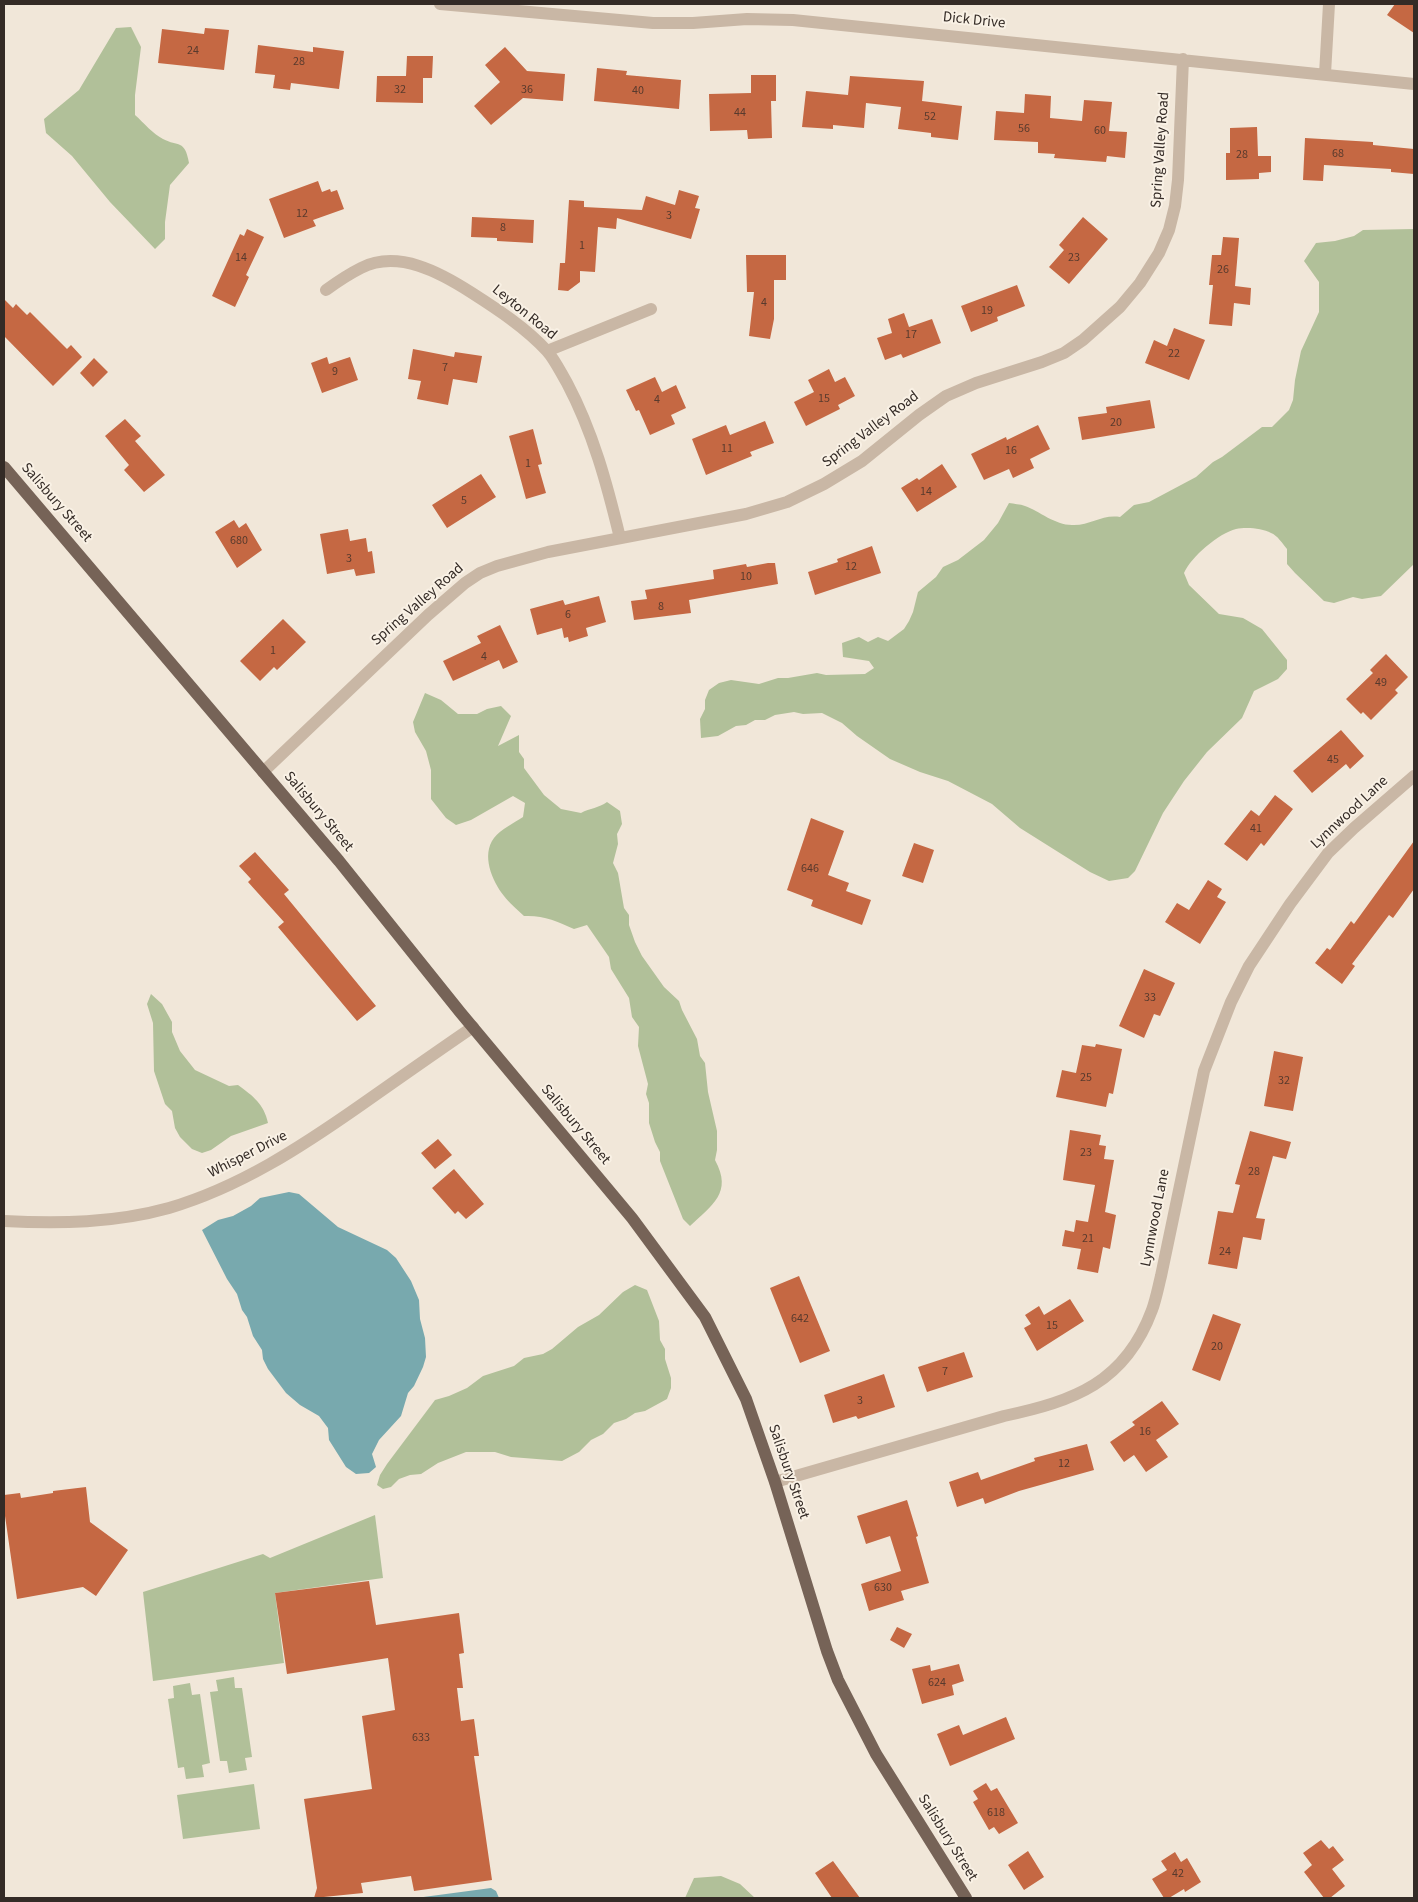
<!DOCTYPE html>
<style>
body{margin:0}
#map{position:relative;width:1418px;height:1902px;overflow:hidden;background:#f1e7d9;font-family:"Source Sans 3",sans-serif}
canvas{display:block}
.frame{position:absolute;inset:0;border:5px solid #342b26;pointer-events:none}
</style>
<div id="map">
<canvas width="1418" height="1902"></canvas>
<div class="frame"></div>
</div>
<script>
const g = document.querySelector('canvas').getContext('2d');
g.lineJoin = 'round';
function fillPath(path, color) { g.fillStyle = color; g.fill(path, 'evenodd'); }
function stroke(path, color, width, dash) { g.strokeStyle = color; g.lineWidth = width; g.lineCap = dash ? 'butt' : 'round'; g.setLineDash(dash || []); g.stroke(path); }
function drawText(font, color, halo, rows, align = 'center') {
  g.font = font + ' "Source Sans 3",sans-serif'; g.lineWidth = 4; g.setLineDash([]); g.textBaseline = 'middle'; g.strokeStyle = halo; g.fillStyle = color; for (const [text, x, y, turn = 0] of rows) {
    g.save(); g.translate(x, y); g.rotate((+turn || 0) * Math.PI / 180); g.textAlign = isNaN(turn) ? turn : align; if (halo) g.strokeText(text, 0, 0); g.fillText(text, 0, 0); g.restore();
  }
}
fillPath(new Path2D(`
 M131,27L141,47L135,95V115C144,123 153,134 163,139C178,147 185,139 189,163L170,185L165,222V239L155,249L110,202L72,156L46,133L44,119L79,90L116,28Z
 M1414,229V564L1381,596L1362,599L1353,597L1334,603L1324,601L1295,573L1287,564V549C1283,544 1277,535 1271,533C1262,528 1246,527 1236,529C1219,533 1191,557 1184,573L1189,585L1219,614L1243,618L1262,629L1287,660V669L1278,679L1254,691L1242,718L1207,752L1184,781L1163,813L1135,871L1128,878L1109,881L1090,872L1020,828L992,804L948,781L920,772L890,759L857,736L842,723L822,713L803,714L794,712L775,715L765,720H755L746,725L736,726L718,736L701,738L700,719L705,709V700L709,690L719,683L731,680L759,684L778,678H788L817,673L826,675L865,674L874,668L869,661L843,657L842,643L859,637L868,642L878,637L888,641L904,629L909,621L913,612L918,592L936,577L943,567L958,560L984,540L998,523L1009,503C1014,504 1020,504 1025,506C1039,511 1055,525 1072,525C1090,526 1102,514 1120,517L1134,505L1149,502L1196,477L1213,462L1222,457L1262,427H1272L1289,410L1293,400L1295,380L1301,351L1319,312V282L1304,261L1316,243L1335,241L1354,236L1363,230Z
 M425,693L441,700L458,714H477L487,709L501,706L511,716L498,746L519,735V752L524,759V768L544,795L561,809L581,813C590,808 599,808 607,802L620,811L622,824L617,834L618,844L613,863L618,873L624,908L629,915V925L635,942L642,956L664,987L679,1001L682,1010L697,1039L700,1056L705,1063L708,1092L717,1131V1150L715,1160C733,1193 712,1205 690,1226L683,1219L660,1161V1152L655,1142L649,1123V1103L646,1094L648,1084L638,1046L639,1027L632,1017L629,998L611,969L609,957L587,925L574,929C557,921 543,915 524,916C517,909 509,903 504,896C492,881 481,855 494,838C501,829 514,823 523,817L525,803L513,796L471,820L456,825L446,818L431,799V770L426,751L415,732L413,722Z
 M151,994L162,1004L172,1022V1032L180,1051L195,1070L229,1086L238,1085C253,1096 264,1104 268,1123L231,1136L211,1150L202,1153L192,1149L180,1137L175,1128L172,1111L165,1104L154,1071L153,1023L147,1004Z
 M635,1285L647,1290L659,1321L660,1340L665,1349V1359L671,1378V1388L667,1399L645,1411L635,1413L626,1419L614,1423L603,1434L591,1440L579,1452L562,1461L511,1457L495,1452H466L438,1463L421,1474L410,1475L399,1479L391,1487L383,1489L377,1485L380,1475L387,1464L435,1400L449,1396L467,1388L483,1376L514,1366L524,1358L543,1354L552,1349L578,1327L599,1315L623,1292Z
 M375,1515L383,1578L275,1593L284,1663L153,1681L143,1592L263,1554L270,1558Z
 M234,1677L235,1688H242L252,1757L245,1758L247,1770L229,1773L227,1761H220L210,1692L218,1691L216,1680Z
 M190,1683L192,1695L200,1694L210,1763L202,1765L204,1777L186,1779L184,1767L178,1768L168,1699L174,1698L173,1686Z
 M254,1784L260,1829L183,1839L177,1795Z
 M721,1876L740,1884L755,1898H685L694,1878Z`), '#b1c099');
fillPath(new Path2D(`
 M289,1192L299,1194L338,1227L387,1250L396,1258L411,1281L419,1300L420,1319L425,1338L426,1357L423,1367L414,1386L408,1393L401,1416L379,1440L372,1454L376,1467L369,1473L356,1474L346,1467L329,1440L328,1428L319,1416L300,1405L286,1393L268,1369L263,1359L262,1350L253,1336L247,1317L242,1310L237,1294L227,1279L202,1230L218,1220L233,1216L251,1206L260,1198Z
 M491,1888L496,1891L499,1898H416Z`), '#78a9ae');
fillPath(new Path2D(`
 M1395,4H1414V33L1387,15Z
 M205,28L229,30L224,70L158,63L162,29L204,34Z
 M258,45L313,52V47L344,51L339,89L291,83L290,90L273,88L275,75L255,73Z
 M505,47L527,71L565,74L563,101L523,98L491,125L474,106L500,82L485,65Z
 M407,56H433L432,78H423V103L376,102L377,76H406Z
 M597,68L627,71L626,75L681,80L679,109L594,101Z
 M751,75H776V101H771L772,138L748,139L747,130L710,131L709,94L751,93Z
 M850,76L924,81L922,101L962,106L958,140L931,137V133L898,129L901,107L866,103L864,128L833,125V129L802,127L806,91L848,95Z
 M1025,94L1051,96L1050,118L1082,121L1084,100L1112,102L1109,131L1127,132L1125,158L1107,156L1106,162L1054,158L1055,154L1038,153V142L994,140L996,111L1024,113Z
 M1257,127L1258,156H1271V172L1259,173V179L1226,180V153H1230V128Z
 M1305,138L1373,142V145L1414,149V174L1391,172V169L1324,165L1323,181L1303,180Z
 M318,181L322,192L330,189L331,192L337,190L344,209L313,220L316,226L284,238L269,199Z
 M679,190L699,196L695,208L700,209L691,239L617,218L616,229L598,227L595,272L580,271V282L568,291L558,290L560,263H565L569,200L584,201V207L642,210L646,196L675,205Z
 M472,217L534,220L533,243L497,241V238L471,237Z
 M1083,217L1108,239L1069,284L1049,267L1064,250L1059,245Z
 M247,229L264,237L246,275L249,277L235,307L212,296L240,234L244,236Z
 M1223,237L1239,238L1235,286L1251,288L1250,305L1234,303L1232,326L1209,324L1213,285H1209L1212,255H1221Z
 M746,255H786V280H774V319L770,339L749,336L754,292H747Z
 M1017,285L1025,306L997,317L998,321L971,332L961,306Z
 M4,299L13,308L16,304L27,315L30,312L67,349L71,345L82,357L53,386L4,336Z
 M904,313L909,327L932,319L941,343L903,358L901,354L885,360L877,338L892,333L888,319Z
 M1174,328L1205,340L1189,380L1145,363L1154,340L1167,346Z
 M413,349L454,357L455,352L482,356L477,383L453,379L448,405L417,399L421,381L408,379Z
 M327,357L329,364L350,357L358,380L322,393L311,363Z
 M94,358L108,372L93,387L80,373Z
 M829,369L835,382L845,377L855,396L838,405L840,409L806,426L794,402L814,392L808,380Z
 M655,377L662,392L676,385L686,408L671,415L675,424L650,435L639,410L636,411L626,390Z
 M1150,400L1155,428L1082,440L1078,417L1107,413L1106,407Z
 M125,419L141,436L135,441L165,475L144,492L124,470L129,465L105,436Z
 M765,421L774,443L750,452L752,456L706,475L692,439L726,425L730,435Z
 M1038,425L1050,449L1030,459L1034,468L1013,478L1009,469L984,480L971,454L1006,437L1007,440Z
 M533,429L542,464L538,465L546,493L526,499L509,436Z
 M942,464L957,487L917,512L901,488L917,478L919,480Z
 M481,474L496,497L447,528L432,505Z
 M234,520L239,528L246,523L262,550L237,568L215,532Z
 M348,529L350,541L366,538L368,552L372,551L375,573L356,576L354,569L327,574L320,534Z
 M872,546L881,573L815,595L808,572L838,562L837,559Z
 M768,563H775L778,584L689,600L691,613L634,620L631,601L647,599L645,590L714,579L713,570L746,564L747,567Z
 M599,596L606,622L586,628L588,636L569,642L568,637L564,638L562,628L537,635L530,609L563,600L565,605Z
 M283,619L306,642L277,670L274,667L260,681L240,661Z
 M500,625L518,662L503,669L499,660L453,681L443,661L481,643L477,636Z
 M1386,654L1408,677L1395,690L1398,693L1371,720L1363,712L1361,714L1346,699L1373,673L1370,670Z
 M1341,730L1364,756L1350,769L1346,764L1312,793L1293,771Z
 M1275,795L1293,809L1264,846L1261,843L1247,861L1224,844L1251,810L1259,816Z
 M811,818L844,831L828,875L849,883L846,891L871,900L862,925L811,906L813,900L787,890Z
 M1414,841V889L1393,918L1389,915L1352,964L1355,966L1342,984L1315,963L1327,948L1330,950L1351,921L1354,924Z
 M914,843L934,850L923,883L902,876Z
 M255,852L289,890L284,894L376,1006L357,1021L278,927L284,922L248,882L251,879L239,866Z
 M1208,880L1222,889L1217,897L1226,902L1200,944L1165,922L1177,903L1189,910Z
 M1144,969L1175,983L1160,1016L1154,1014L1144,1038L1119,1026Z
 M1096,1044L1122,1049L1113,1094L1109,1093L1106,1107L1056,1097L1062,1070L1076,1073L1082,1045L1095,1047Z
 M1274,1051L1303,1057L1293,1111L1264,1106Z
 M1070,1130L1101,1135L1099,1145L1106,1146L1104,1159L1114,1160L1105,1212L1116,1215L1110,1249L1103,1247L1098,1273L1077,1269L1081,1249L1062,1246L1065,1230L1074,1232L1076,1220L1088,1222L1095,1185L1063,1180Z
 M1250,1131L1291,1142L1286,1159L1273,1156L1256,1218L1265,1219L1261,1240L1243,1237L1237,1269L1208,1264L1218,1211L1233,1213L1240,1185L1235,1184Z
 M438,1139L452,1155L435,1169L421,1153Z
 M454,1169L484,1204L466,1219L458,1211L455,1214L432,1188Z
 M799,1276L830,1351L800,1363L770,1288Z
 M1070,1299L1084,1321L1037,1351L1024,1328L1031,1324L1025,1315L1039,1306L1044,1315Z
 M1213,1314L1241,1324L1220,1381L1192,1370Z
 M964,1352L973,1377L927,1392L918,1367Z
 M884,1374L895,1407L858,1419L856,1416L833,1423L824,1395Z
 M1162,1401L1179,1424L1156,1440L1168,1457L1146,1472L1134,1455L1124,1462L1110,1442L1135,1425L1132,1422Z
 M1087,1444L1094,1470L1019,1491L985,1504L983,1498L957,1507L949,1482L978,1472L981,1480L1035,1461L1034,1458Z
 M86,1487L90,1522L128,1550L96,1596L83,1587L17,1599L4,1509V1495L20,1493L21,1498L53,1493V1491Z
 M907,1500L918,1536L916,1537L929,1583L901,1591L904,1600L869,1611L861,1584L901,1571L890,1536L866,1544L857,1516Z
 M369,1581L376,1625L459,1613L464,1653L459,1654L463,1688H457L461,1721L474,1719L479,1756H474L492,1880L414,1891L411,1876L361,1883L363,1893L314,1898L317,1888L304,1799L372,1789L362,1716L395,1710L388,1658L287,1674L275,1593Z
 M897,1627L912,1634L904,1648L890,1640Z
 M959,1664L964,1681L952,1685L954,1695L922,1704L912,1669L930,1665L931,1671Z
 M1006,1717L1015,1739L950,1766L937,1734L959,1725L963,1735Z
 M986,1783L991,1791L997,1788L1018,1823L999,1834L994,1827L989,1830L973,1802L978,1799L973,1791Z
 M1321,1840L1329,1849L1333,1846L1344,1860L1332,1869L1345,1886L1330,1898H1324L1304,1872L1312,1865L1303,1853Z
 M1028,1851L1044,1877L1024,1890L1008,1865Z
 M1175,1852L1181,1862L1187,1858L1201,1882L1185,1892L1184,1889L1169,1898H1164L1152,1879L1167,1870L1161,1861Z
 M833,1861L860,1898H832L815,1873Z`), '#c56843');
stroke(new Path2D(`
 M440,4L653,23H693L747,19L793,20L1414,84
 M1325,74L1329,4
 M326,290C337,282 349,274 361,268C398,249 441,273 472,293C497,309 526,328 547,351C555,360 561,373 567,383C593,432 607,484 620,538
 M547,351L651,309
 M263,772L428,615L465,583L480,573L497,566L548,552L746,514L787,502L824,484L862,461L919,415L946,396L976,383L1042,362L1064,353L1083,340L1120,307L1140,283L1159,253L1169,230L1175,206L1178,180L1183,59
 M4,1221C59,1224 115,1223 169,1208C240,1187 301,1147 361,1105C398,1079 435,1053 473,1027
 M775,1482L1004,1416C1074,1401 1125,1383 1152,1310C1156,1299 1158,1288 1161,1276L1204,1071L1231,1002L1249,966L1290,904L1328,853L1354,828L1414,776`), '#c9b7a5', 12);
stroke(new Path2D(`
 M4,467L339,861L460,1012L632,1218L705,1317L746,1399L775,1482L827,1651L838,1680L876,1754L966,1898`), '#766357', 12);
drawText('12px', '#583a2d', null, [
 ["24",193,51],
 ["28",299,62],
 ["32",400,90],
 ["36",527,90],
 ["40",638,91],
 ["44",740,113],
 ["52",930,117],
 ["56",1024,129],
 ["60",1100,131],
 ["68",1338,154],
 ["28",1242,155],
 ["12",302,214],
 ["3",669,216],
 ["8",503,228],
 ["1",582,246],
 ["14",241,258],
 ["23",1074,258],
 ["26",1223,270],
 ["4",764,303],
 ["19",987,311],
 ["17",911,335],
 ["22",1174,354],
 ["7",445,368],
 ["9",335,372],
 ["15",824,399],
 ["4",657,400],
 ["20",1116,423],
 ["11",727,449],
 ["16",1011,451],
 ["1",528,464],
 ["14",926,492],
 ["5",464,501],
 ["680",239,541],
 ["3",349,559],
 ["12",851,567],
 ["10",746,577],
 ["8",661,607],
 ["6",568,615],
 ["1",273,651],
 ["4",484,657],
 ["49",1381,683],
 ["45",1333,760],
 ["41",1256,829],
 ["646",810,869],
 ["33",1150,998],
 ["25",1086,1078],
 ["32",1284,1081],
 ["23",1086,1153],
 ["28",1254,1172],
 ["21",1088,1239],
 ["24",1225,1252],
 ["642",800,1319],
 ["15",1052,1326],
 ["20",1217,1347],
 ["7",945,1372],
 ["3",860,1401],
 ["16",1145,1432],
 ["12",1064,1464],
 ["630",883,1588],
 ["624",937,1683],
 ["633",421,1738],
 ["618",996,1813],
 ["42",1178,1874]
]);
drawText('15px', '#342b26', '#f9f1e5', [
 ["Dick Drive",974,21,6],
 ["Spring Valley Road",1161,150,-86],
 ["Leyton Road",524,313,39],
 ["Spring Valley Road",871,430,-37],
 ["Salisbury Street",56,503,49],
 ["Spring Valley Road",418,605,-41],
 ["Salisbury Street",318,812,50],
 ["Lynnwood Lane",1350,813,-43],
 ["Salisbury Street",575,1125,50],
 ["Whisper Drive",248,1155,-27],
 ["Lynnwood Lane",1156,1218,-79],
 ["Salisbury Street",788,1472,71],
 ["Salisbury Street",947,1838,58]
]);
</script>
